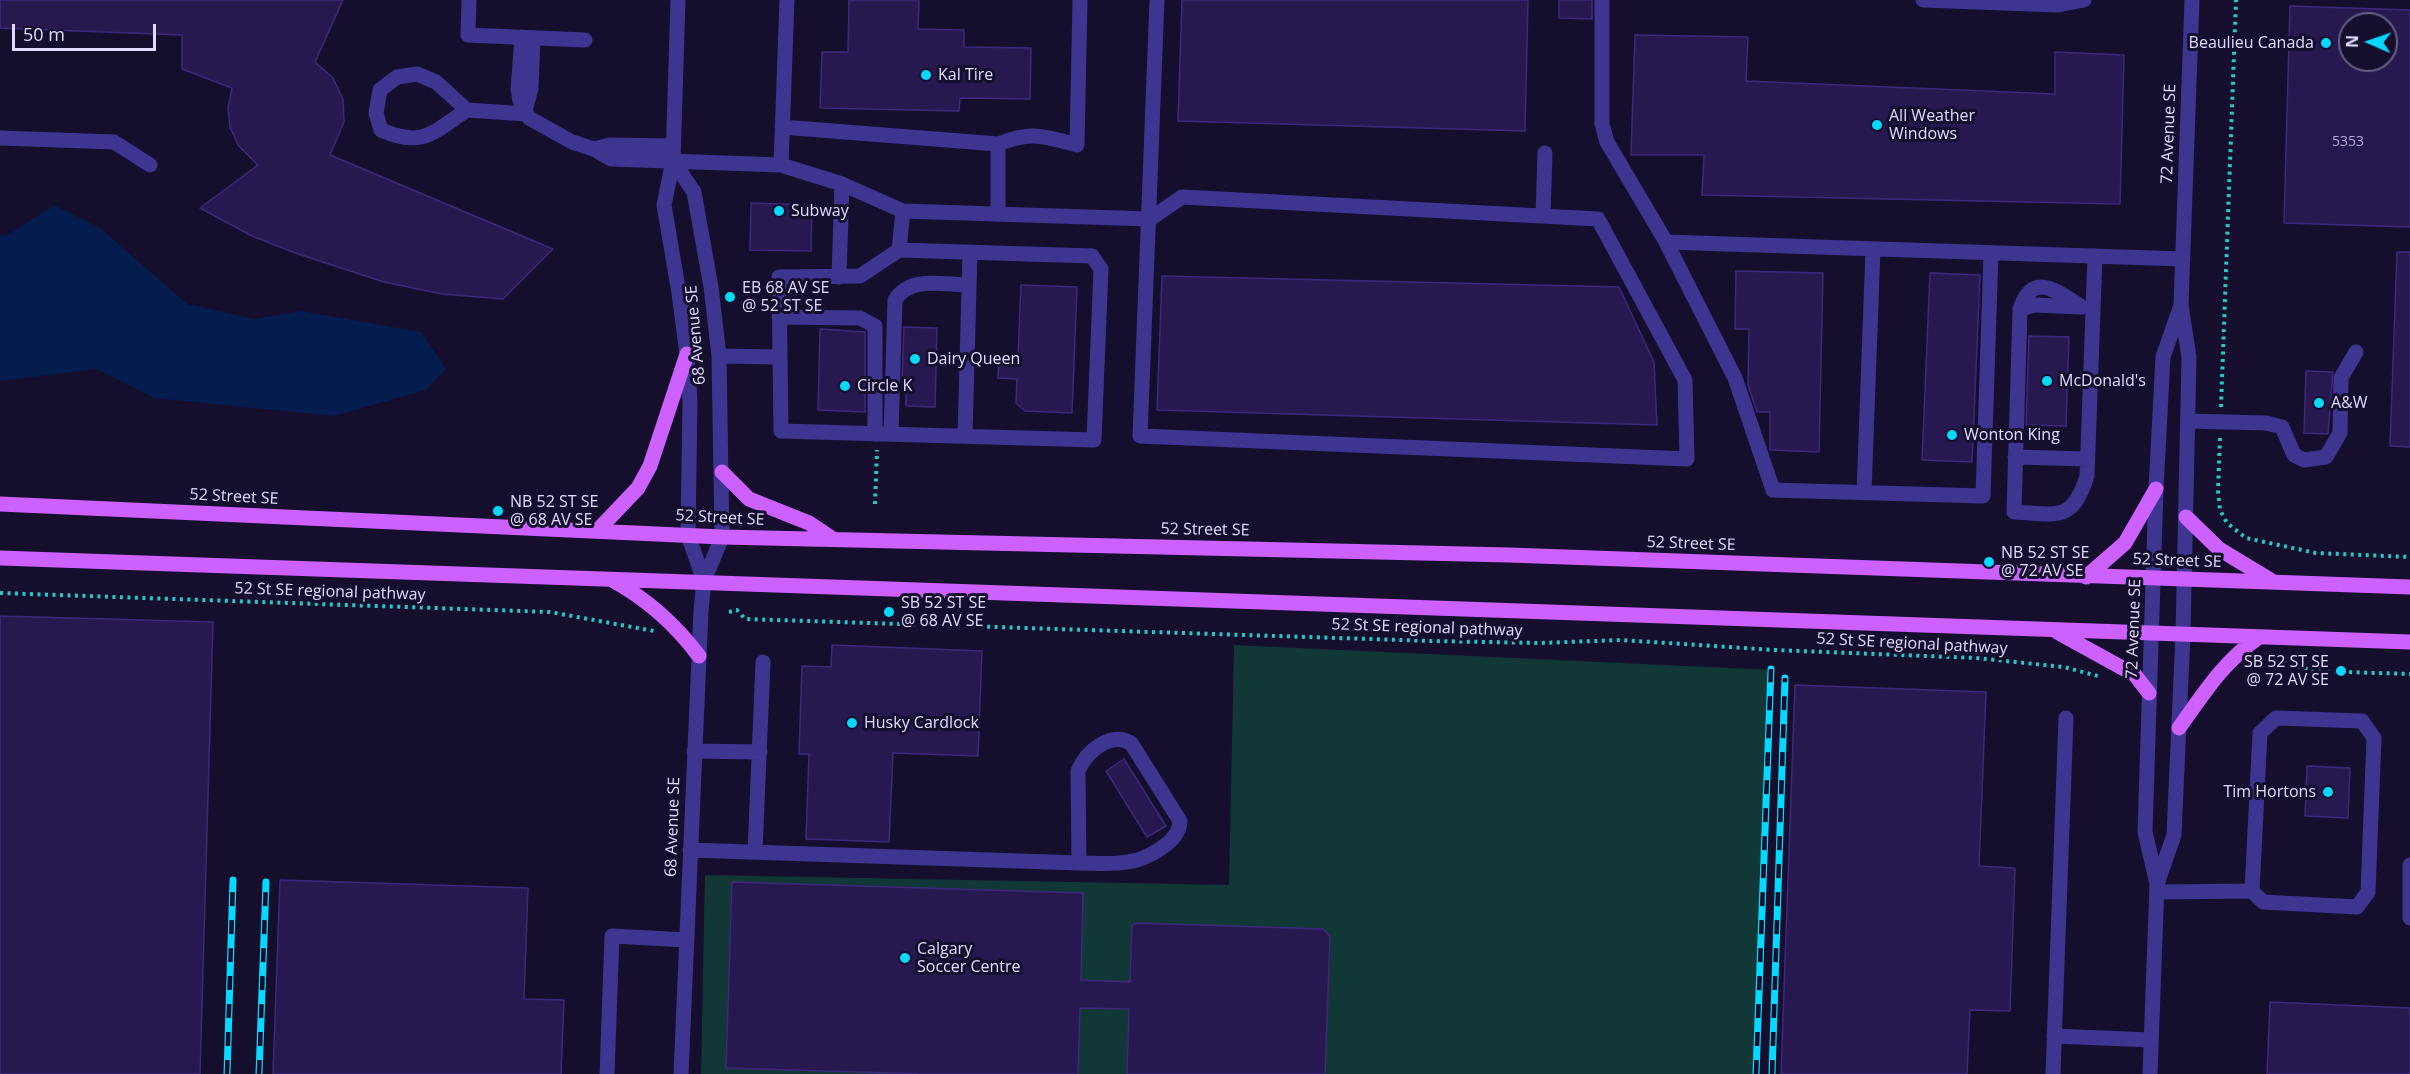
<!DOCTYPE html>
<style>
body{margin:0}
#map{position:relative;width:2410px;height:1074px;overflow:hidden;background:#150f2d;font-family:"Open Sans",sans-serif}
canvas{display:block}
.north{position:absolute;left:2338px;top:12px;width:60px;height:60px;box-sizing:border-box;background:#150f2d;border:2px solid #666081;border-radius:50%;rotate:272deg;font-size:16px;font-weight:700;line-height:24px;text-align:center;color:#e0daff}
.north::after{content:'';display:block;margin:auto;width:21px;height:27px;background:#06d9ff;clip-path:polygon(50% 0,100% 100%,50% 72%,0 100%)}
.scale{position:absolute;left:12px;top:24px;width:144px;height:27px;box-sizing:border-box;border:3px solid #e0daff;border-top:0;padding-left:8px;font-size:18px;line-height:21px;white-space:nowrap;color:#e0daff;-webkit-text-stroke:4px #150f2d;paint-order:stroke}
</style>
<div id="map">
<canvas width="2410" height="1074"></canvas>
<div class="north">N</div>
<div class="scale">50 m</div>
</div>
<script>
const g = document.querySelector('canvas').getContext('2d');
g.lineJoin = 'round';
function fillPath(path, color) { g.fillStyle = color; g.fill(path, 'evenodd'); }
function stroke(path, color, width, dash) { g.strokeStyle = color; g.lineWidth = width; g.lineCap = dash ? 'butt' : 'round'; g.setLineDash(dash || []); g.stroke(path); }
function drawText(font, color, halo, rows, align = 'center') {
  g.font = font + ' "Open Sans",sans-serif'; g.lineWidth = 6; g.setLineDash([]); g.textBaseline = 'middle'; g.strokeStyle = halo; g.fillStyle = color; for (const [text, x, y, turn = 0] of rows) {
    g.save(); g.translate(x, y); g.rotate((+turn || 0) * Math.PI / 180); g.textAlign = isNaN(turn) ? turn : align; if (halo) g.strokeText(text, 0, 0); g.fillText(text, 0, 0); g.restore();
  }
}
fillPath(new Path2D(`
 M1234,645L1772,670L1758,1074H701L705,875L1229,885Z`), '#113737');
fillPath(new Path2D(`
 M54,205L100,228L187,304L254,319L301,311L421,332L446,369L426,390L333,416L154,398L97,369L0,381V235H8Z`), '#051c4f');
const building = new Path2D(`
 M0,0H343L315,62L333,78L343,99L344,122L330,155L553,249L503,299L442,294L384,282L298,254L252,236L200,208L258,165L238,145L230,127L228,108L232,88L182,69V35L0,28Z
 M849,0H919L918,29L964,30V47L1031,48L1030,99L960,98L959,111L820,108L822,52H848Z
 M1182,0H1528L1525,131L1178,121Z
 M1559,0H1592V19L1559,18Z
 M2290,6L2410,10V227L2284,223ZM2350,24H2386V60H2350Z
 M1635,35L1748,37L1746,81L2055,94V52L2124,55L2120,204L1702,195L1704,155H1631Z
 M751,203L812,205L811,251L750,250Z
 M2397,252H2410V447L2390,446Z
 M1736,271L1823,273L1819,452L1770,450V412H1757L1748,385L1749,329H1735Z
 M1930,273L1980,275L1972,462L1922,460Z
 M1162,276L1619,287L1654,362L1657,425L1157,410Z
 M1021,285L1077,287L1072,413L1025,411L1016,403L1017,379L998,378L999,355L1018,356Z
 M904,327L937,328L935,407L906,406V383H902Z
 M820,329L865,332V412L818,410Z
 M2029,336L2069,337L2066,426L2026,425Z
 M2306,371L2333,372L2328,434L2304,433Z
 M0,616L213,622L200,1074H0Z
 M832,645L982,651L978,756L893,753L889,842L806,839L809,754H799L802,666L831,667Z
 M1795,685L1986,692L1979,866L2015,868L2010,1011L1970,1010L1967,1074H1781Z
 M1124,759L1166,826L1147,837L1106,771Z
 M2307,766L2350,768L2348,818L2305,816Z
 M280,880L528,888L524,999L564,1000L561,1074H273Z
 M732,882L1083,893L1081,980L1130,982L1132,925L1138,923L1323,929L1330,936L1325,1074H1127L1129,1009L1080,1008L1078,1074H923L726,1068Z
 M2270,1002L2410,1008V1074H2267Z`);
fillPath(building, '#271950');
stroke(building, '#3e287e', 1.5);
stroke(new Path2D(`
 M2221,407L2236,0
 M2220,438L2218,491L2220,510L2227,523L2246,538L2316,553L2410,557
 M875,504L877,450
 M0,593L550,612L654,631
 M729,612L737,610L745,619L1432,641L1541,643L1621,640L1775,650L1976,658L2064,667L2098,676
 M2253,664L2283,662L2314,671L2410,674`), '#24c9c8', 4, [3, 4.5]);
stroke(new Path2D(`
 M469,0L468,35L585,40
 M678,0L673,161L664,205L679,293L687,354L690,401L688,535L704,581
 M1602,0V124L1607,142L1666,242
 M1923,0L2058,5L2084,0
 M522,37L518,89L520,101L529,118L572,142L594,149
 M467,110C432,133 423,148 381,130L376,113L380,90L397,77L417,74L436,82L467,110L527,114
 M525,111L531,88L533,38
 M782,127L998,144V214
 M0,138L114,142L150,165
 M998,144C1033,131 1042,136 1077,145L1080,0
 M673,146L610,145L594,149L611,159L781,165L842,184L903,211L1150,219L1182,197L1598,219L1685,380L1687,459L1140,436L1157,0
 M673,161L694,192L711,287L719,356L722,537L704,581L701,611L681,1074
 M781,165L787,0
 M1543,216L1545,153
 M899,250L1092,256L1101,269L1094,440L781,431L779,277L860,276Z
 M899,250L903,211
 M1991,253L1983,496L1773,490L1735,378L1666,242C1838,248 2011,253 2183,259
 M839,277L842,184
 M2082,307C2058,292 2033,270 2020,309L2014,512C2057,514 2072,523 2087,476L2095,256
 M2020,309L2035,305L2081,307
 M779,317L860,318L875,326V434
 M719,356L780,357
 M2188,421L2266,423L2282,427L2294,455L2304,460L2326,457L2340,433L2341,378L2356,352
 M891,434L895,300C910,275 944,285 969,285
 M965,436L970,252
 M2015,457L2087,459
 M1864,493L1873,249
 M694,751L760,752
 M690,850L1079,863C1095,863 1112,865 1127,862C1146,860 1180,842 1180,821L1131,743C1110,731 1086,752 1078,771L1079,863
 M755,852L763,662
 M2410,865V918
 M2157,884L2174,835L2183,634L2189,357L2181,305L2192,0
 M2157,892L2252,891L2263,902L2357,907L2368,892L2374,738L2362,721L2276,718L2260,733L2252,891
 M2054,1036L2151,1040
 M607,1074L612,936L687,940
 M2053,1074L2066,718
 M2150,1074L2157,884L2145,832L2156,489L2163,357L2180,308`), '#3d3590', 15);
stroke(new Path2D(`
 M722,472L749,499L809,523L833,539
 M0,504L722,537L1509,555L2410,587
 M2186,517L2219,549L2272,581
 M597,531L638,488L650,466L687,354
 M0,558L2410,642
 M2086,577L2125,543L2156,489
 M612,580C647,599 675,624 699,656
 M2057,632L2135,675L2149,693
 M2179,728C2204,693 2223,662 2259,637`), '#cc61ff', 15);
const rail = new Path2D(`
 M227,1074L233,880
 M259,1074L266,882
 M1756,1074L1771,669
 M1772,1074L1785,678`);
stroke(rail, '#06d9ff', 7);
stroke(rail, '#150f2d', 4.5, [14]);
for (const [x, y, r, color] of [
 [2326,43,6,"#06d9ff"],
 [926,75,6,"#06d9ff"],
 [1877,125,6,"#06d9ff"],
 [779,211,6,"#06d9ff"],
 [730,297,6,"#06d9ff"],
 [915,359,6,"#06d9ff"],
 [2047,381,6,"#06d9ff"],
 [845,386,6,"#06d9ff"],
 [2319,403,6,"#06d9ff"],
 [1952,435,6,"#06d9ff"],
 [498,511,6,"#06d9ff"],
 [1989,562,6,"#06d9ff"],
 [889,612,6,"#06d9ff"],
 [2341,671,6,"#06d9ff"],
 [852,723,6,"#06d9ff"],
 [2328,792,6,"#06d9ff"],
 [905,958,6,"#06d9ff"]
]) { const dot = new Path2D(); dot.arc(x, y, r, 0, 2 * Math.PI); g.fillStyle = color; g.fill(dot); stroke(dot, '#150f2d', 2); }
drawText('14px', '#b2aad3', null, [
 ["5353",2348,142]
]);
drawText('16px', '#e0daff', '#150f2d', [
 ["Beaulieu Canada",2314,43,"right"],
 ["Kal Tire",938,75],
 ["All Weather",1889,116],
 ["Windows",1889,134],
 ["Subway",791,211],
 ["EB 68 AV SE",742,288],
 ["@ 52 ST SE",742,306],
 ["Dairy Queen",927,359],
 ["McDonald's",2059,381],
 ["Circle K",857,386],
 ["A&W",2331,403],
 ["Wonton King",1964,435],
 ["NB 52 ST SE",510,502],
 ["@ 68 AV SE",510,520],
 ["NB 52 ST SE",2001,553],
 ["@ 72 AV SE",2001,571],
 ["SB 52 ST SE",901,603],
 ["@ 68 AV SE",901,621],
 ["SB 52 ST SE",2329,662,"right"],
 ["@ 72 AV SE",2329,680,"right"],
 ["Husky Cardlock",864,723],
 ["Tim Hortons",2316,792,"right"],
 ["Calgary",917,949],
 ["Soccer Centre",917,967]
], 'left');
drawText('16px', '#e0daff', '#150f2d', [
 ["72 Avenue SE",2169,134,-88],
 ["68 Avenue SE",696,335,-95],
 ["52 Street SE",234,497,3],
 ["52 Street SE",720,518,3],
 ["52 Street SE",1205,530,1],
 ["52 Street SE",1691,544,2],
 ["52 Street SE",2177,561,2],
 ["52 St SE regional pathway",330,592,2],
 ["52 St SE regional pathway",1427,628,2],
 ["72 Avenue SE",2134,629,-88],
 ["52 St SE regional pathway",1912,644,3],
 ["68 Avenue SE",673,827,-88]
]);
</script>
